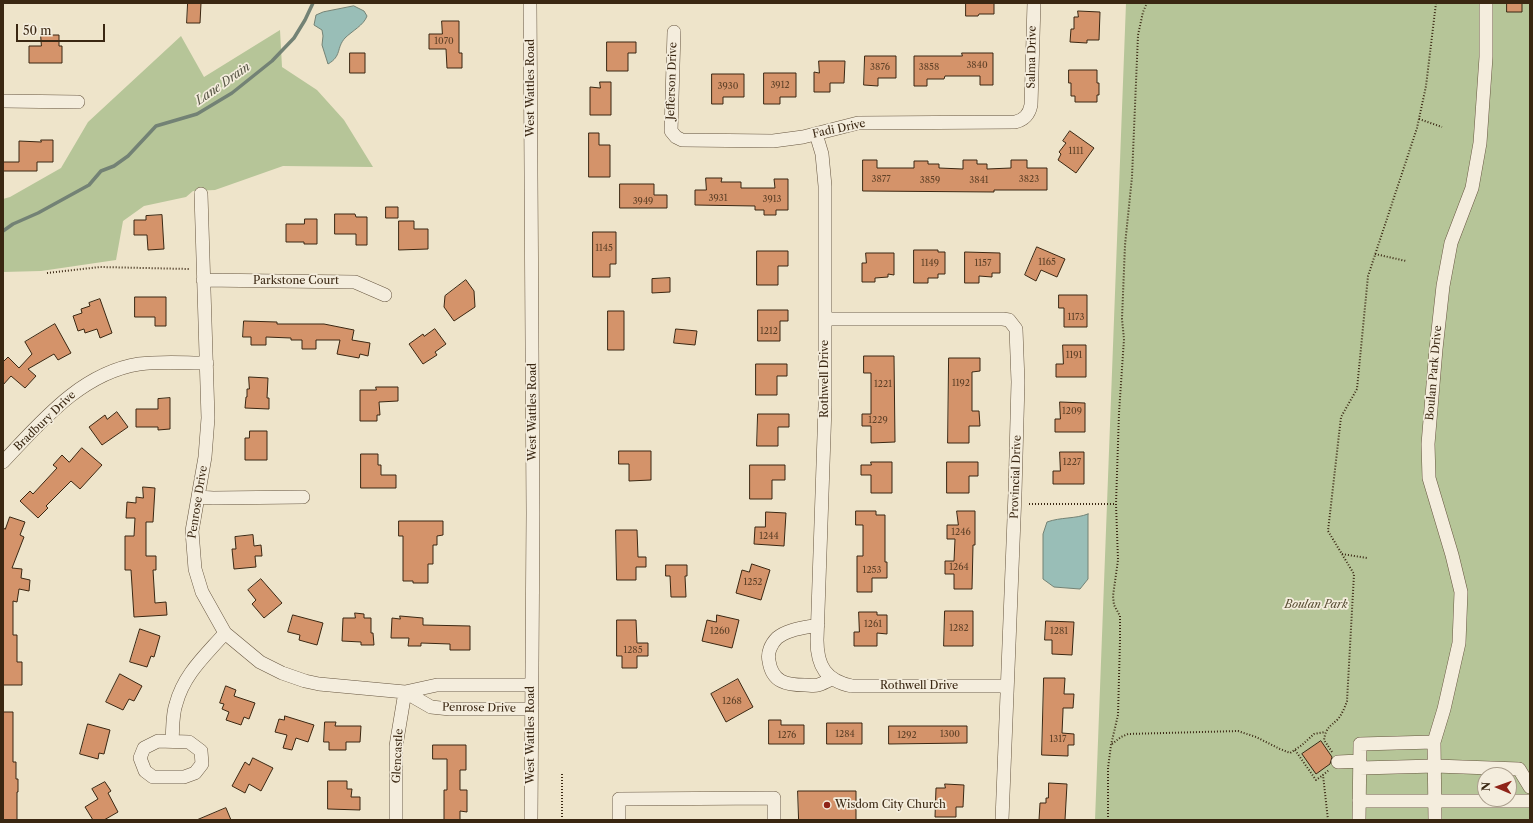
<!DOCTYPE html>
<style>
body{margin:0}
#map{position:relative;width:1533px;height:823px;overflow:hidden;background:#eee4ca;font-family:"Libre Caslon Text",serif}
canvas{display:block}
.frame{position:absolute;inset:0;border:4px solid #3a2712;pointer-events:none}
.north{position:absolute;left:1477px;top:767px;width:40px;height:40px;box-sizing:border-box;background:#f4eddd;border:1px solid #aa9e8c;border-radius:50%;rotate:272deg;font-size:11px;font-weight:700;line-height:16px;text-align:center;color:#3a2712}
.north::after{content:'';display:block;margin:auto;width:14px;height:18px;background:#8f2418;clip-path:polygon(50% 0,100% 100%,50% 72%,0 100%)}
.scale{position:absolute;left:16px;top:24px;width:89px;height:18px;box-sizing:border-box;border:2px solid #3a2712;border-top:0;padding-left:5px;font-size:12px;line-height:14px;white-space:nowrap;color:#3a2712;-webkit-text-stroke:3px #f4eddd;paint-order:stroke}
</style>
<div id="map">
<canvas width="1533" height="823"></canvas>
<div class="frame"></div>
<div class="north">N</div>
<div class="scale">50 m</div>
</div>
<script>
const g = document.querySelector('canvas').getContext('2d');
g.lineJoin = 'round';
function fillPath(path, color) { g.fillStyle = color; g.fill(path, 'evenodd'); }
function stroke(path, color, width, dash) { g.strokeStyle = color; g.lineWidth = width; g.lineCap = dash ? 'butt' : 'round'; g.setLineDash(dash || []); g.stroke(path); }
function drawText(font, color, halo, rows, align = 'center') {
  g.font = font + ' "Libre Caslon Text",serif'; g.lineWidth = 3.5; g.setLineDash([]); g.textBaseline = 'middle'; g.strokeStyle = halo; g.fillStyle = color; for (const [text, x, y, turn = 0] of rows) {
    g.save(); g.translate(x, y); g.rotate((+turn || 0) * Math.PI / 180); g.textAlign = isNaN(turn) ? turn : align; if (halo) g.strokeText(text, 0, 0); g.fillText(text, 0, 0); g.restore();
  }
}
fillPath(new Path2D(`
 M1126,3H1530V820H1095ZM1485,775H1509V799H1485Z
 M280,30L282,67L317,90L344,120L373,167L283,166L215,190L193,191L186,197L144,206L123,221L116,260L41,271L3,272V199L10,197L61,168L88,122L181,36L204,77Z`), '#b6c598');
const water = new Path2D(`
 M354,6L364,11L367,16C364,25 352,31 345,38C336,48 342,56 328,64L322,45L323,36L322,30L314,25L316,15L323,12Z
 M1088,514V579L1080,589L1054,587L1043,579V534L1047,522C1061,517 1075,519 1088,514Z`);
fillPath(water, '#99beb7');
stroke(water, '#738275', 1);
stroke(new Path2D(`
 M3,231L13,224L38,213L89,185L101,171L114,166L128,156L156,126L197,114L232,93L272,61L294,38L305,20L313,3`), '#738275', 3.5);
const building = new Path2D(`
 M188,3H201L200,23H187Z
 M966,3H994V14H979L978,16H966Z
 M1507,3H1522V12H1507Z
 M1078,11L1100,12L1099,40H1087V43L1070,42L1071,29H1074V17H1078Z
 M442,21H459V53H462V68H447L446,49H429V34H442Z
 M41,35H59V46H62V63H29V46H41Z
 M607,42H636V53H628V71H607Z
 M350,53H365V73H350Z
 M962,53H993V85H980V76H945L944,79H927V86H914V56H962Z
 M865,56H896V78H878V86L864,85Z
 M819,61H845L844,83H830V92H814V72L819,73Z
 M1069,70H1097V83H1099V95H1097V102H1075V96H1071V83H1069Z
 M764,73H796V97H780V104H764Z
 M712,74H744V97H723V104H712Z
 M600,82H611V115H590V87L600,88Z
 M1070,131L1094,148L1076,173L1058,160L1061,154L1059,152L1066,143L1063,141Z
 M589,133H599V145H610V177H589Z
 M41,140H53V162H37V171H3V162H19V141L41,142Z
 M863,160H877V168H914V161H928V164H939V168L963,169V160H977V164H987V169L1011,168V160H1027V168H1047V190H994V192L863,191Z
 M706,178H722L721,182H741V188H775L774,179H788V210H776V215H764V210H755V206L695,205V190H706Z
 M620,184H654V195H667V208H620Z
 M386,207H398V218H386Z
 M335,214H355L356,217H367V245H356V234H335Z
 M162,215L164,249L148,250L147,235H134V220H146V216Z
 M305,219H317V244H304V242H286V224H304Z
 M399,221H414V229H428V249L399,250Z
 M593,232H616V264H610V277H593Z
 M1037,247L1065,259L1057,277L1041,270L1036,281L1025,275Z
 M914,250H938V252H945V274H938V278H928V283H914Z
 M757,251H788V266H778V285H757Z
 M965,252L1000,253V273H992V277L979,276V283H965Z
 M866,253H894V275L888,274V277L875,278V282H862V263H866Z
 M670,278V292L652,293V279Z
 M466,280L474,291L475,307L454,321L444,307L445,296Z
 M1059,295H1087V327H1064V308H1059Z
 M135,297H166V326H155V317H135Z
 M100,299L112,333L100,338L97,329L85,333L84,329L78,331L73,316L82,313L81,309L90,306L89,303Z
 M758,310H788V321H780V341H758Z
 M608,311H624V350H608Z
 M244,321L277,322V324H324L354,330L352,340L370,343L368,356L360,354L359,358L337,354L340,340H316V349H302V340H291V338L266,337V345H251V337H243Z
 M55,324L71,353L58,360L54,354L28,369L36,376L25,388L11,376L3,385V362L8,357L19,368L32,354L25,342Z
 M435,329L446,344L435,352L437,355L423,364L409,344L423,334L424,336Z
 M676,329L697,331L695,345L674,343Z
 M1063,345H1086V377H1056V364H1063Z
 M864,356H894L895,442L871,443V426H862V414H871V373H864Z
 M949,358H980V371L972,372V411H979L980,426H969V443H948Z
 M756,364H787V376H777V395H756Z
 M249,377L268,378L267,398H269V409L245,408L246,397H247V389H249Z
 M376,387H398V401L379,402L380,415H377V421H360V390H376Z
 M170,398V429L158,430V427H136V409H158V399Z
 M1060,402L1085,403V432H1055V419H1060Z
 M117,412L128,427L102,445L89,427L105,415L107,419Z
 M758,414H789V427H778V446H757Z
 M250,431H267V460H245V438H249Z
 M82,448L102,465L80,489L71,481L46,506L48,508L38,518L20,501L30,491L33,494L57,468L53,465L62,455L69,462Z
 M619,451H651V480L629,481V464H619Z
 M1060,452H1084V484H1053V471H1060Z
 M361,454H378V465H381V475H396V488H361Z
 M871,462H892V493H871V475H861V465H871Z
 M947,462H978V476H969V493H947Z
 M750,465H785V480H772V499H750Z
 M143,487L155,488L153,522H146V556H156V570H153L155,603L166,602L167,615L134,617L131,570H125V536H134L135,518H126L127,502L136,503V497L143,498Z
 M856,511H876V515H885V562H887V578H872V592H857V556H863V525H856Z
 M957,511H975V545H973L972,589H954V574H945V561H954L955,539H947V525H958Z
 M766,512L786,513L784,546L754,544L755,527H765Z
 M10,517L25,522L20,535L24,537L12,568L22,569L21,578L30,580L29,591L19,589L17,602L13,601V635H17V662H22V685H3V528L5,529Z
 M399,521H443V535L437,536V545H433V564H428V583H413V581H403V536H399Z
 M616,530H637L638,557H646V567H636V580H617Z
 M253,535L254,546L261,545L262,556H255L256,567L234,569L232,549H236L235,537Z
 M752,564L770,570L761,600L736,593L742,570L749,572Z
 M666,565H687V576H685L686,597H671L670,576H666Z
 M261,579L282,603L264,618L252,604L256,600L248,590Z
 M945,611H973V646H944Z
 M859,612H877V615H887V634L877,633V646H854V632H859Z
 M355,613L364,614V618H371V633H373L374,645H361V642L342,641L343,618H355Z
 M293,615L323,623L317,645L299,640L300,635L288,632Z
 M717,615L739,620L732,648L702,641L707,620L716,622Z
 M400,616L423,618V625L470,626V650H450V644L421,643V646H408L409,638H391L392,618L400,619Z
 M617,620H636L637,643H648V656H637V668H622V656H617Z
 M1046,621L1074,622L1072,655L1052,654V640H1045Z
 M140,629L160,636L154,657L151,656L147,667L130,662Z
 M120,674L142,686L134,701L129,699L123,710L106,702Z
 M1044,678H1065L1064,694H1074L1073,708H1063V711L1062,733L1074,734V745H1068V756L1042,755Z
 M738,679L753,707L726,722L711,694Z
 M226,686L236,690L234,696L255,703L249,719L244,717L241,725L226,720L229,712L222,709L224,704L220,703Z
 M3,712H13V762H16V779H18V792H17V820H3Z
 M285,716L314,725L308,742L296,738L292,750L283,748L287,735L275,732L279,719L284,720Z
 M769,720H781V725H804V744H769Z
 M325,722H336L335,726H361L360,742H346V750H329V742H324Z
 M827,723H862V744H827Z
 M88,724L110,730L104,754L99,753L98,759L80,754Z
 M889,726H967V743L889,744Z
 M1321,741L1332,757L1330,764L1316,774L1302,754Z
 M433,745H466V770H460V790H467V812L460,811V820H444V790H447V759H433Z
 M253,758L273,768L261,791L249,784L245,793L232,786L245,762L249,765Z
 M328,781H347V789H352L351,797H360V810L328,809Z
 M105,782L111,791L108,793L118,812L104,820H93L85,807L98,799L92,789Z
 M1049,783L1067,784L1065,820H1039L1040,803H1046V798H1048Z
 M945,784L964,785L963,807H956V817H935L936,788H945Z
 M798,791H856V820H799Z
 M226,808L231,820H197Z`);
fillPath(building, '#d4936a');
stroke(building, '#3a2712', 1);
const minor = new Path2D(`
 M530,3L533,513L531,820
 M674,32L671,131L676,137L682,140L773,141L803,137L858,123L1015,122C1024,120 1029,115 1031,105L1034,3
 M3,101L78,102
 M816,134L822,154L825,186V406L817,640C817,666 826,681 852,686H1007
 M201,194L208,418L205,457L192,531L195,569L202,592L225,633L260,662L282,673L305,681L319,684L405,692L437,685H531
 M203,280L355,282L385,295
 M825,319H1003L1009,320L1016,329L1018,382L1015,493L1002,820
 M3,462C41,422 81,373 139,364C161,361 185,363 207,363
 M198,497L213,498L303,497
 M818,625C804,628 788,629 777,638C771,644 767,653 769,661C772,682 786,685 805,685C809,685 814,686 818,685C822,684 827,681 832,679
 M405,692L431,707L450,709H532
 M158,741L189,742L201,751L202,764L195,773L184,777H153L145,771L140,758L144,748Z
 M172,741C173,730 172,715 176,704C184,674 205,656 225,633
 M1434,742L1444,709L1459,643L1461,592L1452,555L1429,478L1428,444L1436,349L1443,286L1451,243L1472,188L1480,143L1486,57V3
 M1338,762L1360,761
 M1360,768L1435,766L1519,769L1530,787
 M1359,801H1530
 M396,820V746L405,692
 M619,820V799L774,798V820
 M1359,820L1360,744L1434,742L1435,820`);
stroke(minor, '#675640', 14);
stroke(new Path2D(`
 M1419,119L1442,127
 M1375,254L1406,261
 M47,273L100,267L189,269
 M1029,504H1116
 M1342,554L1367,558
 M1112,744L1121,737L1128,734L1238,731L1256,737L1280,749L1290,753L1302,745L1314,734L1325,732
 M1295,750L1316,780L1323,775
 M1332,752L1324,740C1326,727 1330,727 1338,719C1342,714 1345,707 1347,701L1354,574L1328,531L1341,417L1357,389L1368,276L1417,128L1426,86L1436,3
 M562,820V772
 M1108,820V768L1111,745L1118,715L1120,640V616L1114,605L1113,596L1118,560L1116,504L1119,413L1124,339L1122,319L1125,245L1132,177L1138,35L1143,12L1147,3
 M1328,820L1323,775L1329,770`), '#3a2712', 2, [1, 2]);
stroke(minor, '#f4eddd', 13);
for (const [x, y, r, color] of [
 [827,805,4,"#8f2418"]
]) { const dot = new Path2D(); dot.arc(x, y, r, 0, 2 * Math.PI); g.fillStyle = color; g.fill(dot); stroke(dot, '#f4eddd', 1.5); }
drawText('9px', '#604228', null, [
 ["1070",444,41],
 ["3840",977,65],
 ["3876",880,67],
 ["3858",929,67],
 ["3912",780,85],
 ["3930",728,86],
 ["1111",1076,151],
 ["3877",881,179],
 ["3823",1029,179],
 ["3859",930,180],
 ["3841",979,180],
 ["3931",718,198],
 ["3913",772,199],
 ["3949",643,201],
 ["1145",604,248],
 ["1165",1047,262],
 ["1149",930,263],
 ["1157",983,263],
 ["1173",1076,317],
 ["1212",769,331],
 ["1191",1074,355],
 ["1192",961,383],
 ["1221",883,384],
 ["1209",1072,411],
 ["1229",878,420],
 ["1227",1072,462],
 ["1246",961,532],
 ["1244",769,536],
 ["1264",959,567],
 ["1253",872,570],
 ["1252",753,582],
 ["1261",873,624],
 ["1282",959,628],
 ["1260",720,631],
 ["1281",1059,631],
 ["1285",633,650],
 ["1268",732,701],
 ["1284",845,734],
 ["1300",950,734],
 ["1276",787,735],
 ["1292",907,735],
 ["1317",1058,739]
]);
drawText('11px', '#3a2712', '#f4eddd', [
 ["Salma Drive",1032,57,-89],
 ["Jefferson Drive",672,81,-88],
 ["West Wattles Road",531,88,-90],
 ["Fadi Drive",839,129,-12],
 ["Parkstone Court",296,281],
 ["Boulan Park Drive",1434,373,-85],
 ["Rothwell Drive",825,379,-90],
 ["West Wattles Road",533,412,-90],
 ["Bradbury Drive",45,421,-44],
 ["Provincial Drive",1016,477,-88],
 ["Penrose Drive",198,502,-81],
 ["Rothwell Drive",919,686],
 ["Penrose Drive",479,708,1],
 ["West Wattles Road",531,735,-90],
 ["Glencastle",398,756,-87]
]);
drawText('italic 11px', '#594e34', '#f4eddd', [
 ["Boulan Park",1316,605]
]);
drawText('11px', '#3a2712', '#f4eddd', [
 ["Wisdom City Church",835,805]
], 'left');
drawText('italic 12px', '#565444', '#f4eddd', [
 ["Lane Drain",223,84,-35]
]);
</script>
